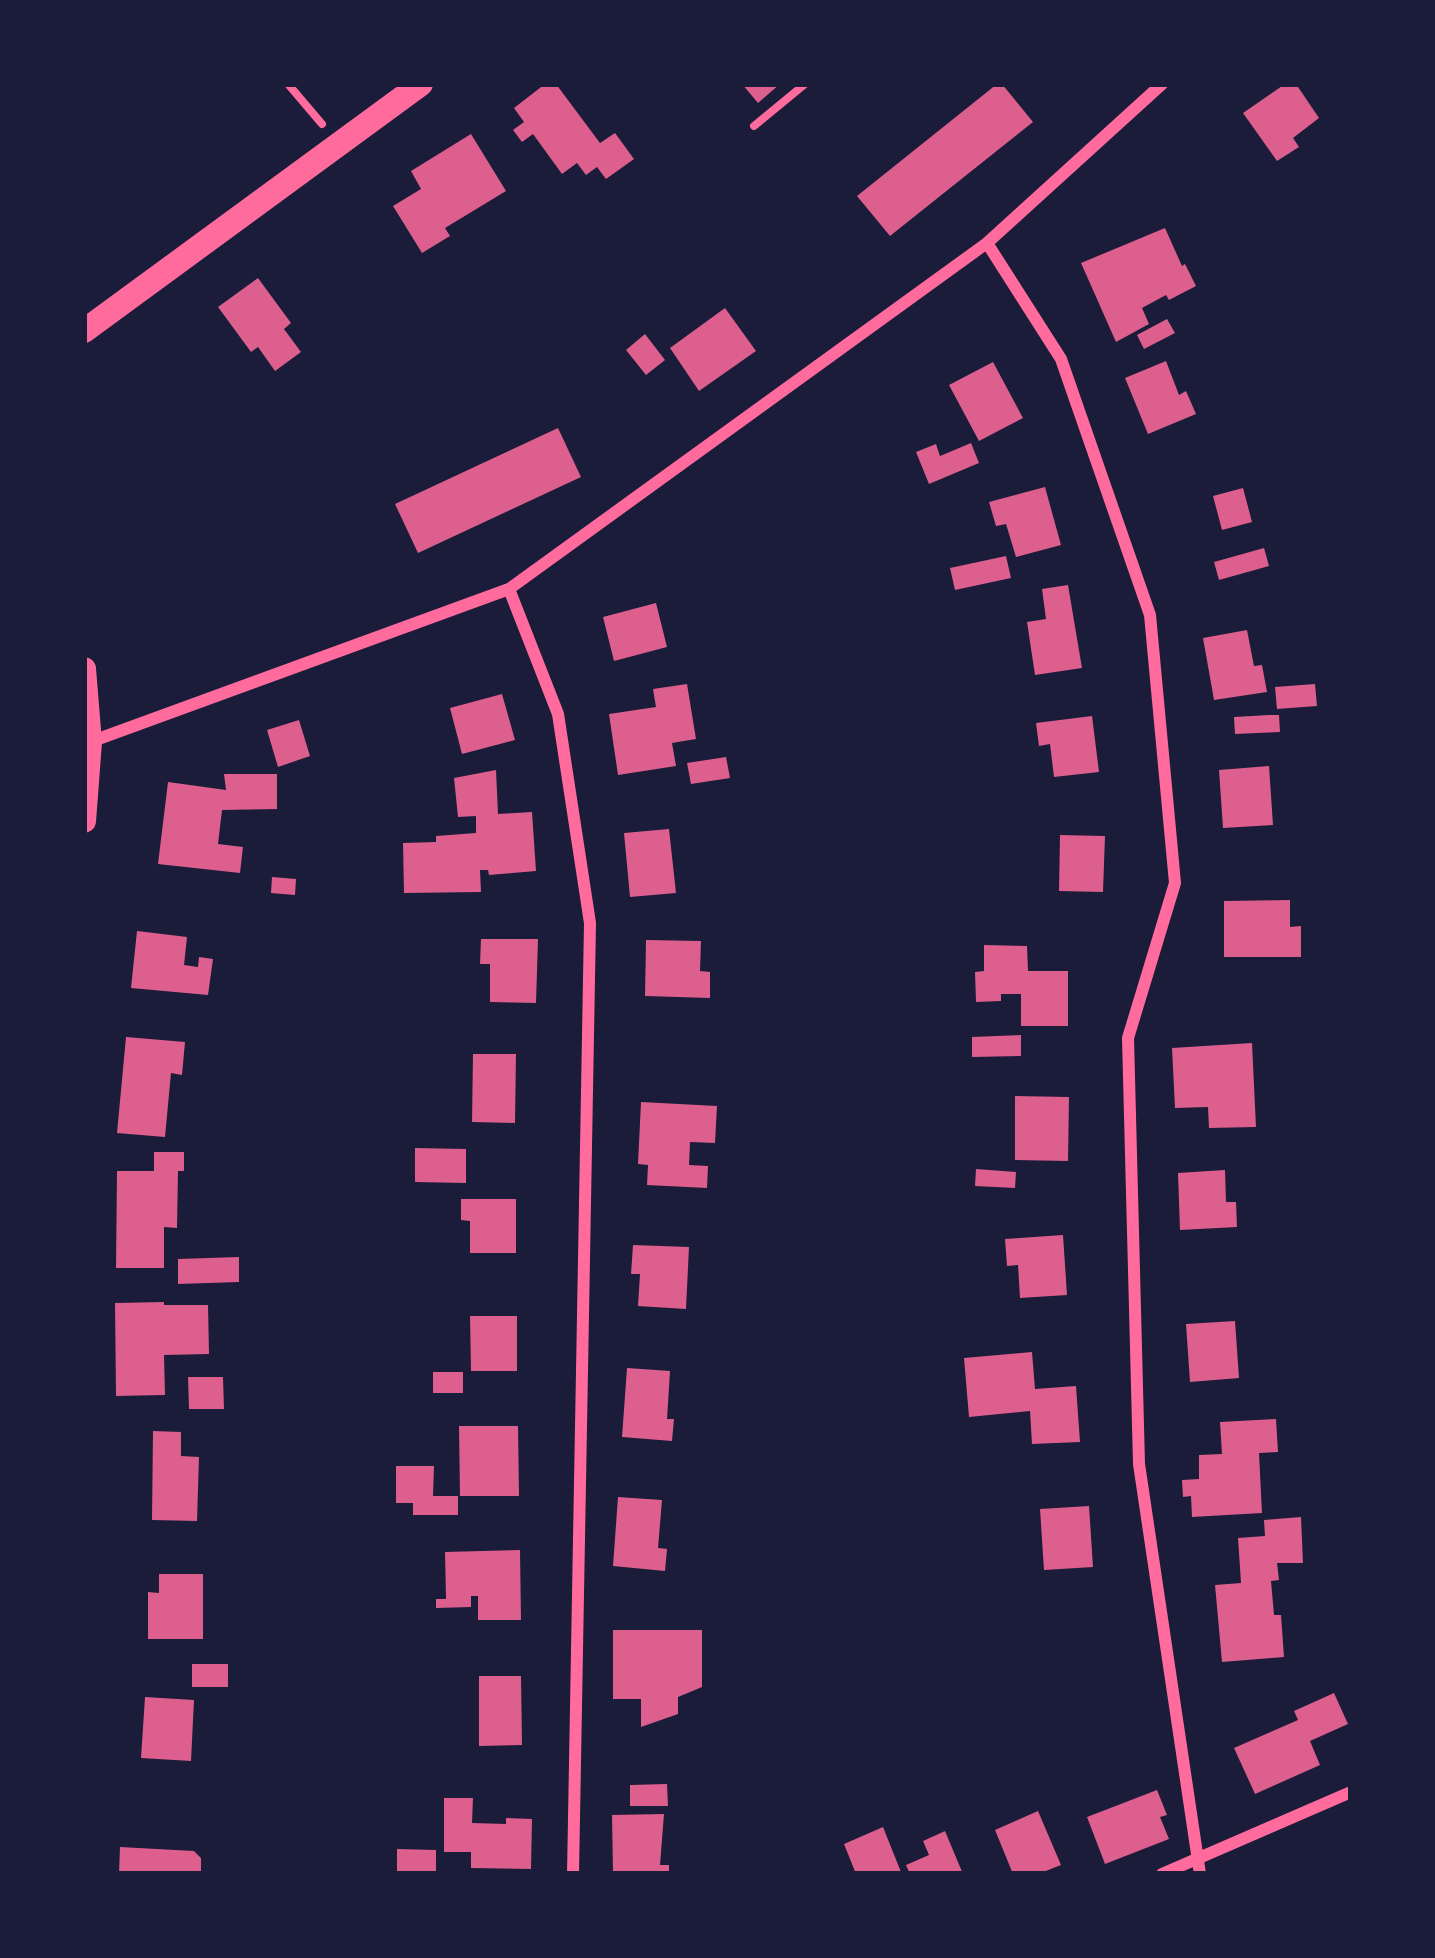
<!DOCTYPE html>
<style>
body{margin:0}
#map{position:relative;width:1435px;height:1958px;overflow:hidden;background:#1b1b3a;font-family:Poppins,sans-serif}
canvas{display:block}
.frame{position:absolute;inset:0;border:87px solid #1b1b3a;pointer-events:none}
</style>
<div id="map">
<canvas width="1435" height="1958"></canvas>
<div class="frame"></div>
</div>
<script>
const g = document.querySelector('canvas').getContext('2d');
g.lineJoin = 'round';
function fillPath(path, color) { g.fillStyle = color; g.fill(path, 'evenodd'); }
function stroke(path, color, width, dash) { g.strokeStyle = color; g.lineWidth = width; g.lineCap = dash ? 'butt' : 'round'; g.setLineDash(dash || []); g.stroke(path); }
fillPath(new Path2D(`
 M545,84H556L600,143L615,133L634,159L606,179L597,167L586,175L577,163L562,174L533,134L522,142L513,130L524,122L514,108Z
 M742,84H780L758,103Z
 M997,84H1002L1033,122L890,236L857,196Z
 M1285,84H1296L1319,118L1293,138L1299,147L1277,161L1243,113Z
 M471,134L506,191L445,228L450,236L422,253L393,206L421,189L411,171Z
 M1165,228L1182,266L1185,264L1196,286L1169,300L1166,295L1142,308L1149,324L1116,342L1081,263Z
 M258,278L291,323L284,329L301,352L275,371L258,347L251,352L218,307Z
 M725,308L756,351L699,391L670,348Z
 M1167,319L1175,333L1144,349L1137,335Z
 M645,334L665,360L646,375L626,350Z
 M1166,361L1179,395L1186,391L1196,414L1148,434L1125,378Z
 M993,362L1023,418L979,441L949,385Z
 M558,428L581,477L418,553L395,504Z
 M971,443L979,463L929,484L916,452L936,444L940,456Z
 M1045,487L1061,545L1016,557L1006,524L996,526L989,502Z
 M1243,488L1252,522L1222,530L1213,496Z
 M1264,548L1269,566L1219,580L1214,562Z
 M1006,556L1011,578L955,590L950,568Z
 M1068,585L1082,668L1035,675L1027,622L1046,619L1042,589Z
 M656,603L667,647L614,661L603,617Z
 M1247,630L1254,666L1262,665L1267,692L1214,700L1203,638Z
 M687,684L696,739L672,743L676,766L618,775L609,714L656,707L653,689Z
 M1315,684L1317,706L1277,709L1275,687Z
 M502,694L515,740L462,754L450,708Z
 M1269,715H1279L1280,732L1235,734L1234,717Z
 M1092,716L1099,772L1054,777L1050,744L1039,746L1036,723Z
 M299,720L310,756L278,767L267,730Z
 M726,757L730,778L691,784L687,763Z
 M1269,766L1273,825L1223,828L1219,770Z
 M496,770L498,814L532,812L536,871L489,875L488,870H480L481,892L404,893L403,843L436,842V836L476,833V816L458,817L454,778Z
 M224,774H277V809L222,810L218,844L243,847L240,873L158,864L168,782L226,790Z
 M669,829L676,893L630,897L624,833Z
 M1060,835L1105,836L1103,892L1059,891Z
 M272,877L296,879L295,895L271,893Z
 M1290,900V927L1301,926V957H1224V901Z
 M137,931L187,937L184,965L198,967L199,957L213,959L208,995L131,988Z
 M481,939H538L536,1003L490,1002V964H480Z
 M646,940L701,941L700,971L710,972V998L645,996Z
 M984,945L1027,946L1028,971H1068V1026H1021V994H1001V1001L976,1002L975,972L984,971Z
 M1021,1035V1056L972,1057V1037Z
 M126,1037L185,1042L182,1075L171,1073L165,1137L117,1133Z
 M1252,1043L1256,1127L1209,1128L1208,1107L1175,1108L1172,1048Z
 M473,1054H516L515,1123L472,1122Z
 M1015,1096L1069,1097L1068,1161L1015,1160Z
 M641,1102L717,1106L715,1143L690,1142L689,1165L708,1166L707,1188L647,1185L648,1165L638,1164Z
 M415,1148L466,1149V1183L415,1182Z
 M154,1152H184V1171H178L177,1228L164,1227V1268H116L117,1171H154Z
 M976,1169L1016,1172L1015,1188L975,1186Z
 M1225,1170L1226,1202H1236L1237,1227L1180,1230L1178,1173Z
 M461,1199H516V1253H470V1221L461,1220Z
 M1063,1235L1067,1295L1020,1298L1018,1265L1007,1266L1005,1239Z
 M633,1245L689,1247L686,1309L638,1306L640,1274H631Z
 M239,1257V1282L178,1284V1259Z
 M164,1302V1305H208L209,1354L164,1355L165,1395L116,1396L115,1303Z
 M470,1316H517V1371H471Z
 M1235,1321L1239,1378L1190,1382L1186,1324Z
 M1032,1352L1035,1389L1076,1386L1080,1442L1032,1444L1030,1411L969,1417L964,1358Z
 M627,1368L670,1371L667,1419H674L672,1441L622,1437Z
 M433,1372H463V1393H433Z
 M188,1377H223L224,1409H189Z
 M1276,1419L1278,1452L1259,1453L1262,1513L1192,1517L1191,1496L1183,1497L1182,1480L1199,1479V1455L1222,1454L1220,1422Z
 M459,1426H518L519,1496H460Z
 M153,1431L181,1432V1456L199,1457L197,1521L152,1520Z
 M396,1466H434L433,1496H458V1515H413V1503H396Z
 M618,1497L662,1500L658,1548L667,1549L665,1571L613,1566Z
 M1089,1506L1093,1567L1044,1570L1040,1509Z
 M1301,1517L1303,1563H1277L1279,1580L1271,1581L1274,1615H1281L1284,1657L1222,1662L1215,1585L1241,1583L1238,1538L1265,1536L1264,1520Z
 M520,1550L521,1620H478V1596H471V1607L436,1608V1599H446L445,1552Z
 M159,1574H203V1639H148V1592L159,1593Z
 M613,1630H702V1687L678,1697V1714L641,1727V1699H613Z
 M192,1664H228V1687H192Z
 M479,1676H521L522,1745L479,1746Z
 M1334,1693L1348,1724L1310,1741L1320,1765L1255,1794L1234,1748L1298,1720L1294,1711Z
 M145,1697L194,1700L191,1761L141,1758Z
 M667,1784L668,1806H630V1785Z
 M1157,1790L1167,1815L1160,1817L1169,1839L1105,1864L1087,1817Z
 M444,1798H473L472,1823L506,1824V1818L532,1819L531,1869L471,1868V1852H444Z
 M1038,1811L1061,1865L1038,1874H1013L995,1830Z
 M664,1814L660,1865H669V1874H613L612,1815Z
 M883,1827L901,1872L856,1874L844,1844Z
 M945,1831L963,1874H910L906,1865L929,1855L923,1841Z
 M120,1847L194,1851L201,1858V1874H119Z
 M397,1849L436,1850V1874H397Z`), '#dd5f8e');
stroke(new Path2D(`
 M288,84L322,124
 M754,126L805,84`), '#ff6b9d', 8);
stroke(new Path2D(`
 M987,243L1061,359L1150,615L1175,883L1128,1038L1139,1464L1200,1874
 M509,589L558,714L590,923L573,1874
 M90,742L509,589L987,243L1162,84
 M1162,1874L1351,1792`), '#ff6b9d', 12);
stroke(new Path2D(`
 M84,331L421,84
 M84,669L90,742L84,821`), '#ff6b9d', 24);
</script>
